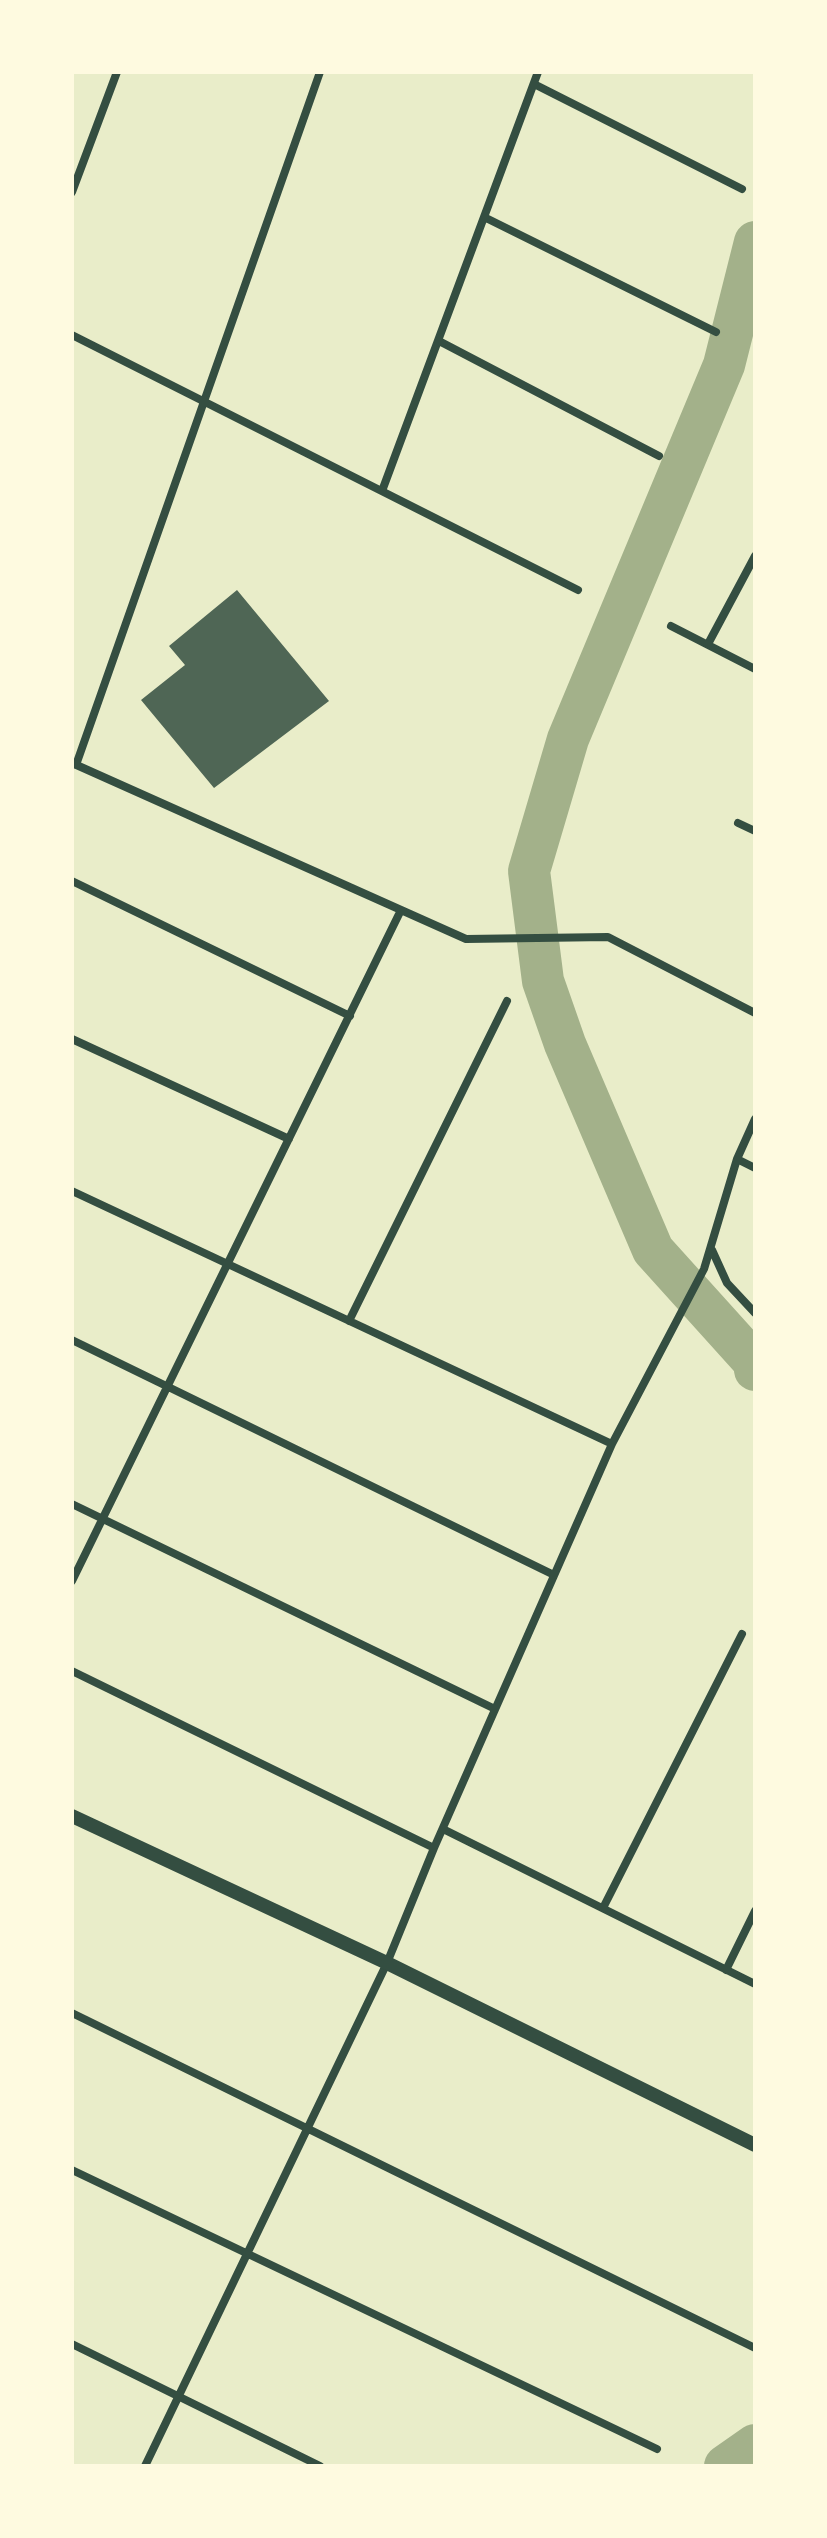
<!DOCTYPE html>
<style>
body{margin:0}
#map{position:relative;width:827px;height:2538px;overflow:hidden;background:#e9edc9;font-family:"PT Sans Narrow",sans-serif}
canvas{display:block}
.frame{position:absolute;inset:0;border:74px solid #fefae0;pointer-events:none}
</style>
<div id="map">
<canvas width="827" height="2538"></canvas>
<div class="frame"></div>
</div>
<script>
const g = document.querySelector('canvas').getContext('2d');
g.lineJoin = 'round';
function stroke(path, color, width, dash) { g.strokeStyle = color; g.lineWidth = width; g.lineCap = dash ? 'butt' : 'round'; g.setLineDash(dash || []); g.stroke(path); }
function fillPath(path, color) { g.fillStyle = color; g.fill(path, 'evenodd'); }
stroke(new Path2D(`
 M755,242L724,365L568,739L529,871L543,981L565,1044L653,1250L754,1362L755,1370
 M725,2466L755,2445`), '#a3b18a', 42);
fillPath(new Path2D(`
 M237,590L329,701L214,788L141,700L185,665L169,646Z`), '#4f6655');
stroke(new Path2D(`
 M534,84L742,189
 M72,192L117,72
 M484,217L716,332
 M72,335L578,590
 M439,341L659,456
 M382,491L538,72
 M671,626L755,669
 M708,644L755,556
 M72,763L466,939L608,937L755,1013
 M76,765L320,72
 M738,823L755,831
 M72,881L350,1016
 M72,1039L289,1139
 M737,1159L755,1168
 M72,1191L612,1444
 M712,1250L727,1283L755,1313
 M349,1321L507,1001
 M72,1340L554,1575
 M72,1504L495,1709
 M72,1581L401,910
 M72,1671L434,1848
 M443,1829L755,1984
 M603,1908L742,1634
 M726,1970L755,1911
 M72,2013L755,2348
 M72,2170L657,2449
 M72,2344L320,2466
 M145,2466L387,1963L434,1848L612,1444L704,1269L737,1159L755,1119`), '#344e41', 8);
stroke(new Path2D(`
 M72,1816L387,1963L755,2145`), '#344e41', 14);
</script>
